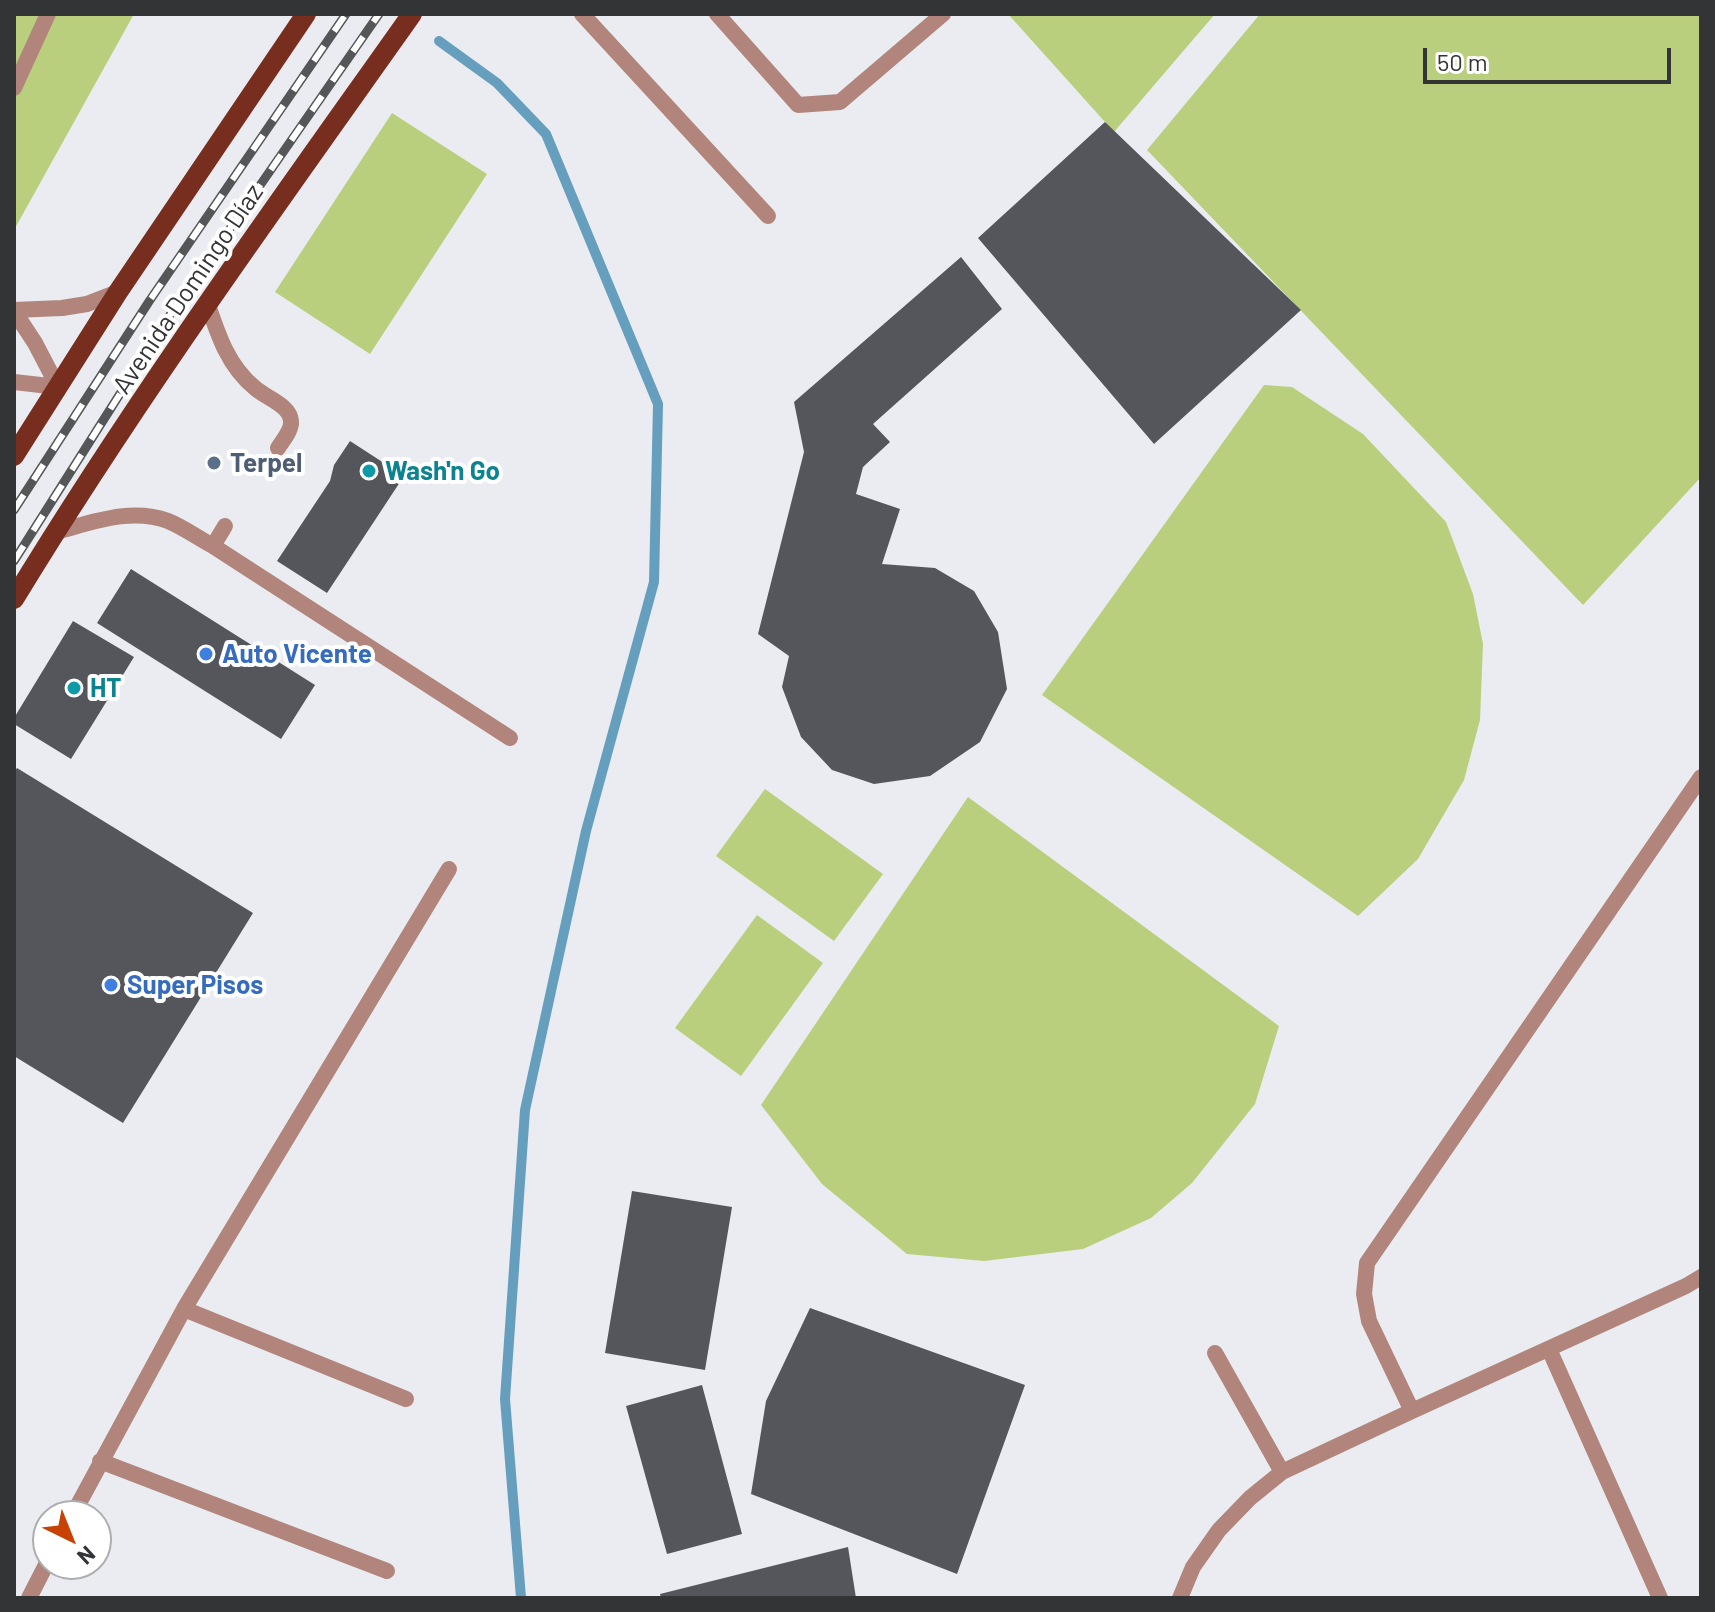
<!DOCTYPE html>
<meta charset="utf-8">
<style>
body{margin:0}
#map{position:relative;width:1715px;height:1612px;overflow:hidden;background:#eaecf1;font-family:Barlow,sans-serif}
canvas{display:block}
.frame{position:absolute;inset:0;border:16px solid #333436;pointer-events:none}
.north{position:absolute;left:32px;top:1500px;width:80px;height:80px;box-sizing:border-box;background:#fff;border:2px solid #adaeaf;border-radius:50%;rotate:137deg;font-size:22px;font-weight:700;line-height:32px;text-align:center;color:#333436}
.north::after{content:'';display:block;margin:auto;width:28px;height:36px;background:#c84205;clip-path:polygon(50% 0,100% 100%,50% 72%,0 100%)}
.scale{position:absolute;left:1423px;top:48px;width:248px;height:36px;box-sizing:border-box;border:4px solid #333436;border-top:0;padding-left:10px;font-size:24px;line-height:28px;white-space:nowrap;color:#333436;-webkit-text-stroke:6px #fff;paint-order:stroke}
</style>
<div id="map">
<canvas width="1715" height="1612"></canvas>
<div class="frame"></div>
<div class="north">N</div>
<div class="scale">50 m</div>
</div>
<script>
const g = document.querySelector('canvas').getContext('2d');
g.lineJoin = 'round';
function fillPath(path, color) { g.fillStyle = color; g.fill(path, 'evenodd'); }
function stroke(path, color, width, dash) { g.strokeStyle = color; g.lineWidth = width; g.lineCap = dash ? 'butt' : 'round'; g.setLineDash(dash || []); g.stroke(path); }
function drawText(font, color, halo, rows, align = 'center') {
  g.font = font + ' Barlow,sans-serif'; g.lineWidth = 8; g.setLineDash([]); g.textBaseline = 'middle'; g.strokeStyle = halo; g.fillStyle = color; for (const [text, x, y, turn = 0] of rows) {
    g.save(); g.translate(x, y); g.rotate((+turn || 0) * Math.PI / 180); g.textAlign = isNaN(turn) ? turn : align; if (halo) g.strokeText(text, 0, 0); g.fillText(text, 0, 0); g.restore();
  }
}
fillPath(new Path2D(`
 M14,14H134L14,230Z
 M1008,14H1215L1114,132Z
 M1260,14H1701V477L1583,605L1147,150Z
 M392,113L487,174L370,354L275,292Z
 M1264,385L1292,387L1363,434L1446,522L1473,594L1483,644L1480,720L1464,780L1418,859L1358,916L1042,695Z
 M765,789L883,874L834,941L716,856Z
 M968,797L1279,1026L1255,1104L1192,1183L1151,1218L1083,1249L984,1261L907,1254L822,1184L761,1105Z
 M757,915L823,963L741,1076L675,1028Z`), '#b9cf7e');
stroke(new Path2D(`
 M439,41L497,83L546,134L658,404L654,582L586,831L525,1110L505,1399L521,1598`), '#669ebe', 10);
fillPath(new Path2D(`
 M1105,122L1301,310L1154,444L978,238Z
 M961,257L1002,309L873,424L890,442L863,467L856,494L900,509L882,564L935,568L974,591L998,632L1007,689L980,742L930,776L874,784L832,770L801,737L782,687L789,656L758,634L804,452L794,402Z
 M350,441L404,476L327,593L277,561L330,481L334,465Z
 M131,569L315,685L281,739L97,623Z
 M73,621L134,657L71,759L14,724V718Z
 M17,768L253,913L123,1123L14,1056V772Z
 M632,1191L732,1207L705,1370L605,1353Z
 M810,1308L1025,1385L957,1574L751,1494L766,1401Z
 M702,1385L742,1534L667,1554L626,1406Z
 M848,1547L856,1598H661L660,1594Z`), '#55565b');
stroke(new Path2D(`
 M582,14L768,216
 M717,14L798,105L840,102L943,14
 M14,88L48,14
 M207,302C218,335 228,366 255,388C266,398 290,405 291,421C292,430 283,440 278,448
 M14,310L62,308L87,304L118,292
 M14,311L35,343L58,387
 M14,382L58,387
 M55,532C91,523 130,507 168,521C183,527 198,538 213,546L225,526
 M213,546L510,738`), '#b1857b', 16);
stroke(new Path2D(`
 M184,1309L406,1399
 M1549,1349L1660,1598
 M1215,1353L1282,1472
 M1412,1411L1369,1321L1364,1294L1367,1263L1701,777
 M100,1461L387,1571
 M72,1516L184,1309L449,869
 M29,1598L48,1561
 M1180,1598L1193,1567L1219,1530L1250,1498L1282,1472L1412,1411L1686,1286L1701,1277`), '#b1857b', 16);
stroke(new Path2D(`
 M14,456L118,292L306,14
 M14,599C137,397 276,206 412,14`), '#782e1e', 20);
const rail = new Path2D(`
 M14,510L150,300L346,14
 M14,561L170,315L379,14`);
stroke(rail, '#555658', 9);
stroke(rail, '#fff', 6, [18]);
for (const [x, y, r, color] of [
 [214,463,8,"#5c6f8a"],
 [369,471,8,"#0f9aa8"],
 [206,654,8,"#3f7fe0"],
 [74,688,8,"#0f9aa8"],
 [111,985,8,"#3f7fe0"]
]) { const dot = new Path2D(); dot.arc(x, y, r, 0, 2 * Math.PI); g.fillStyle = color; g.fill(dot); stroke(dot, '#fff', 3); }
drawText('26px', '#333436', '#fff', [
 ["Avenida Domingo Díaz",188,289,-56]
]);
drawText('bold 26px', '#4e5e75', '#fff', [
 ["Terpel",230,463]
], 'left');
drawText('bold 26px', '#0d838f', '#fff', [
 ["Wash'n Go",385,471],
 ["HT",90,688]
], 'left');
drawText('bold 26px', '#366cbe', '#fff', [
 ["Auto Vicente",222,654],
 ["Super Pisos",127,985]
], 'left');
</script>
